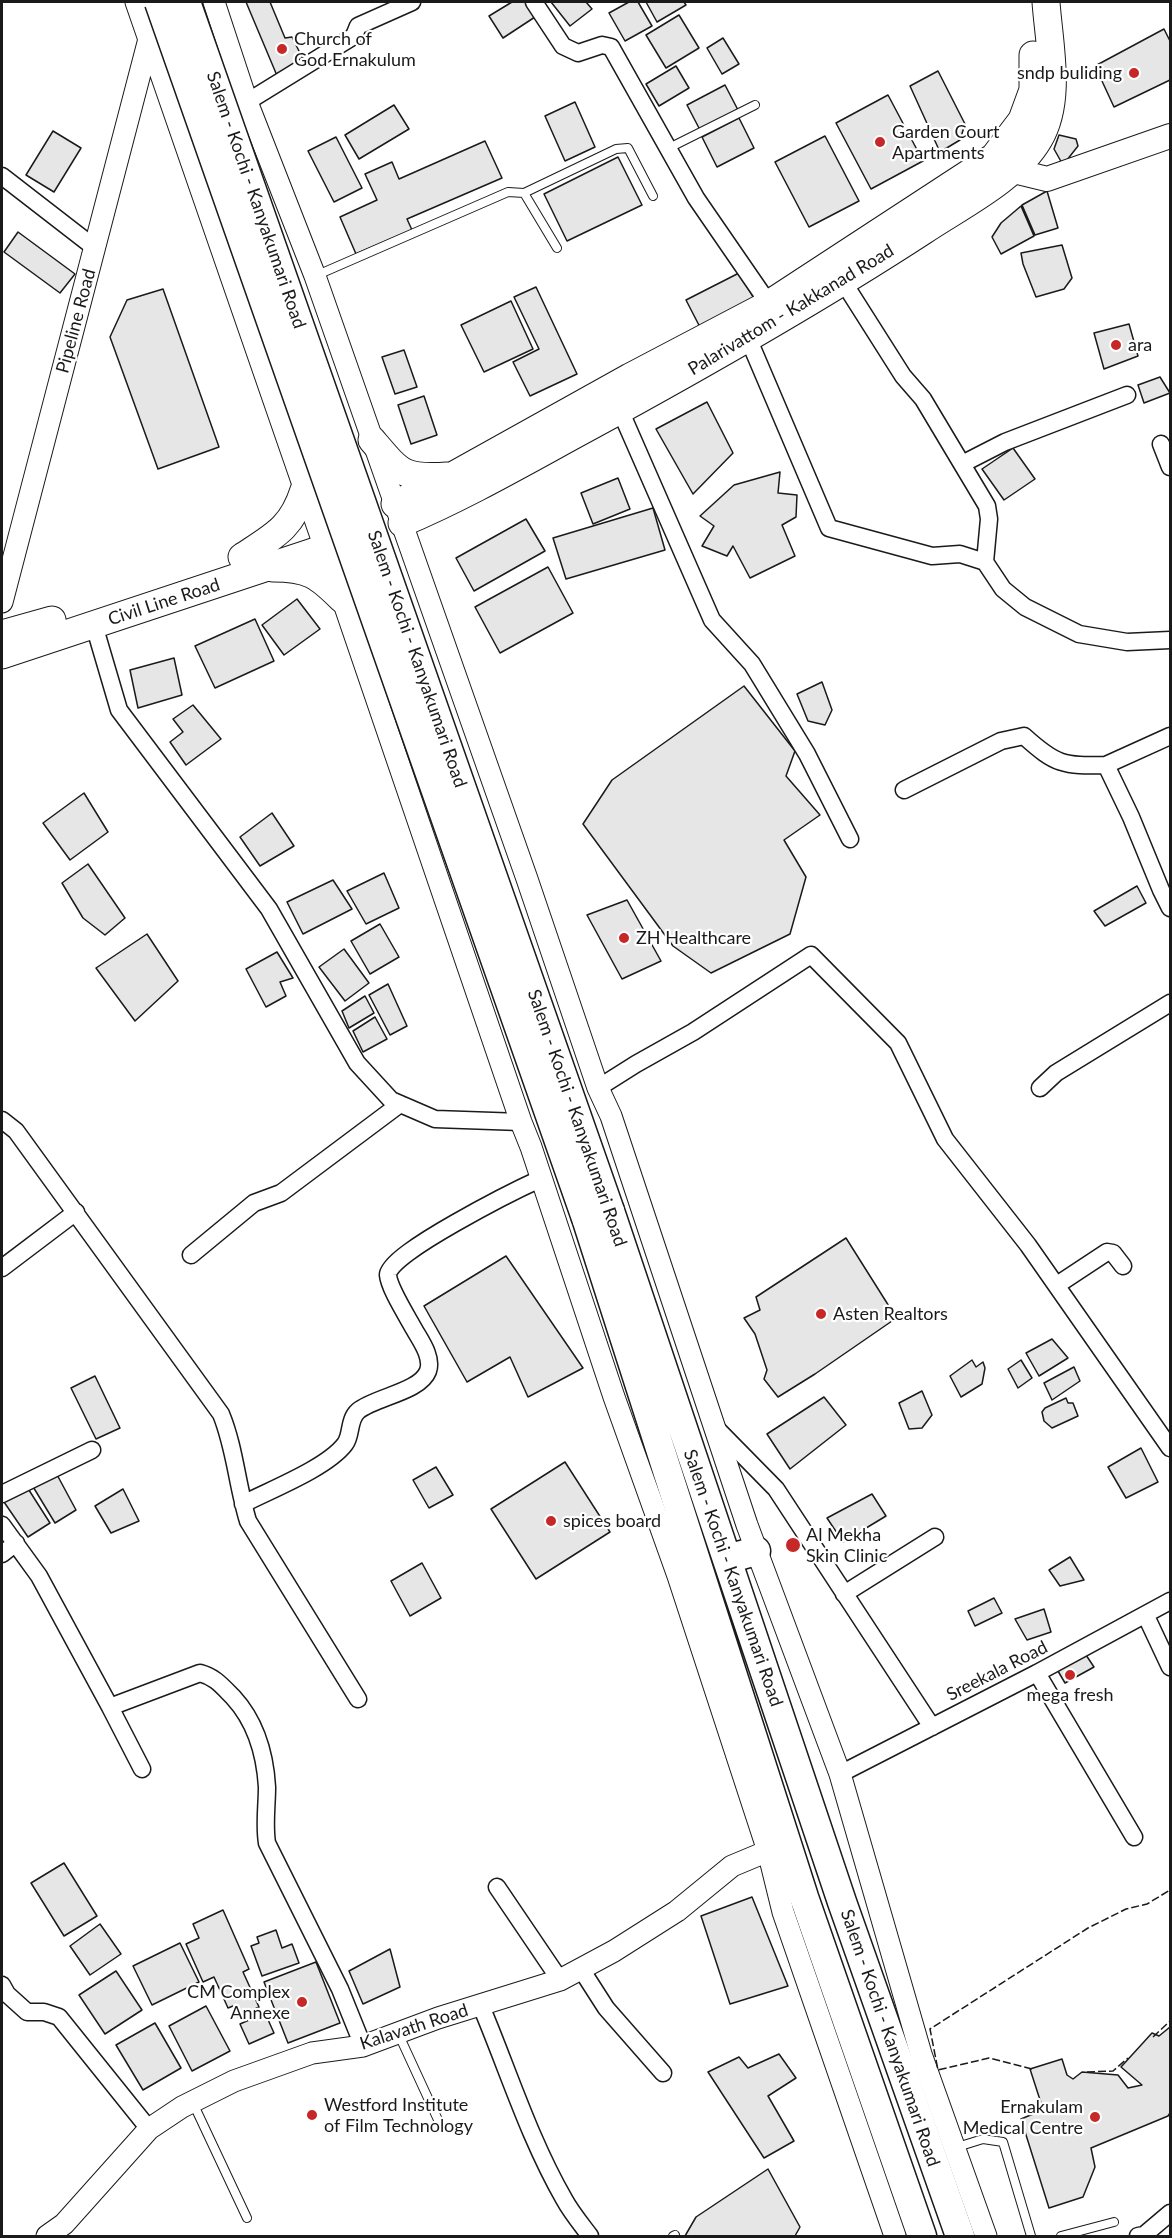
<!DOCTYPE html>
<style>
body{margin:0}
#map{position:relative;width:1172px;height:2238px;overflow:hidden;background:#fff;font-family:Lato,sans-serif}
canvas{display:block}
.frame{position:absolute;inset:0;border:3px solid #1a1a1a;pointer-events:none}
</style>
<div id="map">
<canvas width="1172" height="2238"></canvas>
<div class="frame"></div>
</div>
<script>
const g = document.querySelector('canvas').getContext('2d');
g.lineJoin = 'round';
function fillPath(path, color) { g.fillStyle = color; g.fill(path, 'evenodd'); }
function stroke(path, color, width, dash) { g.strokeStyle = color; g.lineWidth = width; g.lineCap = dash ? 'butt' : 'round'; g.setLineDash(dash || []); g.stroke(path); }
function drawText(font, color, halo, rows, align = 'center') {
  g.font = font + ' Lato,sans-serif'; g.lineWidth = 4.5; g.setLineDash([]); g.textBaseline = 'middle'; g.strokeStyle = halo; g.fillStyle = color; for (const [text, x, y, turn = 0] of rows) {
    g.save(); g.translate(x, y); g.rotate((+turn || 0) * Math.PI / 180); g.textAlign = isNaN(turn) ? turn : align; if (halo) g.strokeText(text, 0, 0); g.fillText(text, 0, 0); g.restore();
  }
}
const building = new Path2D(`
 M246,2H270L285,38L292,37L304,61L278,78Z
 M512,2H525L535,17L503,38L489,16Z
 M551,2H586L592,9L570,26Z
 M629,2H638L652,26L625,41L609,13Z
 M646,2H684L686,5L657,22Z
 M679,15L699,48L666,68L646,35Z
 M1164,29L1170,41V80L1114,107L1095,66Z
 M723,38L739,64L722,74L707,48Z
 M676,66L689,88L659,106L646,84Z
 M938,71L965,124L960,140L940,152L910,86Z
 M725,85L738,110L700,130L687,105Z
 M888,95L923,161L871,189L836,123Z
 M575,102L595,147L565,161L545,116Z
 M394,105L409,129L359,159L345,135Z
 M739,118L754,148L717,167L702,137Z
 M53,131L81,148L54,192L26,175Z
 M1059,135L1076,139L1078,146L1063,165L1054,149Z
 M825,136L859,201L809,227L775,162Z
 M336,137L362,188L334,202L308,151Z
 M485,141L502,178L407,219L412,230L356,254L340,217L377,200L365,174L392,162L399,179Z
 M618,157L642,205L567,241L544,194Z
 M1047,191L1058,228L1035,235L1022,205Z
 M1021,206L1034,236L1001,254L992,237L1001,223Z
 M18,232L75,274L60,293L4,252Z
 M1062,245L1072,278L1064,289L1036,297L1023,264L1021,253Z
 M739,273L758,305L704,335L686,300Z
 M536,287L577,374L530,396L513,362L539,349L514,297Z
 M163,289L219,447L158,469L110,337L127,300Z
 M511,301L533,349L484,372L461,325Z
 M1129,324L1138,356L1104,369L1094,333Z
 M404,350L417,387L395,394L382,357Z
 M1160,377L1170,393L1144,403L1138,385Z
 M424,396L437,435L411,444L398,405Z
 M707,402L733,453L693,494L656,429Z
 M1013,448L1035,479L1004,500L982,469Z
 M780,472L778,493L797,495L796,517L782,525L795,556L750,578L733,546L727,556L702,546L714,526L700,516L734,485Z
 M618,478L630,509L593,524L581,493Z
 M653,508L665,550L566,579L553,538Z
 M526,519L545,551L474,591L456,558Z
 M548,567L573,613L500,653L475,607Z
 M297,599L320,629L284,655L262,625Z
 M255,619L274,661L215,688L195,646Z
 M174,658L182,695L138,708L130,670Z
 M822,682L832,710L825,725L808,721L797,694Z
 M744,686L795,751L786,776L820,815L784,840L806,877L790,934L711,973L673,946L583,824L612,780Z
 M193,705L221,739L186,765L170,742L183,732L173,719Z
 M84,793L108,832L70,860L43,823Z
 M272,813L294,846L260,866L240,837Z
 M88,864L125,918L105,935L83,918L62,883Z
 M384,873L399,908L366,924L347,891Z
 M333,880L352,909L303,934L287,902Z
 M1137,886L1146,903L1105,926L1094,911Z
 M627,900L661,961L622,979L587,915Z
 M380,924L399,957L370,974L351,941Z
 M147,934L178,981L135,1021L96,968Z
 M344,949L369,983L345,1001L319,967Z
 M277,952L293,978L280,982L286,996L266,1007L246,969Z
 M388,984L407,1026L390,1035L369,995Z
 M365,996L374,1013L349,1028L342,1011Z
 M375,1017L387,1039L363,1052L353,1031Z
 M846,1238L892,1311V1321L815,1374L778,1397L764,1379L767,1370L755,1334L744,1318L760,1310L756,1297Z
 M506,1256L583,1368L528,1397L510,1357L467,1382L424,1306Z
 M1052,1339L1068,1358L1039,1376L1026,1353Z
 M972,1360L976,1367L983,1362L985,1368L982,1384L961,1397L950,1376Z
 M1021,1360L1032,1378L1018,1388L1008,1369Z
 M1074,1367L1080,1381L1052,1400L1044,1383Z
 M95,1376L120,1428L96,1439L71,1388Z
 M922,1391L932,1415L922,1428L909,1429L899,1403Z
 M824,1397L846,1425L790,1469L767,1434Z
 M1066,1398L1068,1403H1073L1078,1416L1052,1428L1044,1421L1042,1412L1045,1408Z
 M1141,1448L1158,1482L1126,1498L1108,1467Z
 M565,1462L610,1532L536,1579L491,1509Z
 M436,1467L453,1495L429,1508L413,1480Z
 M55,1471L76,1510L55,1523L32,1485Z
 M27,1487L50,1523L28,1537L4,1502Z
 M123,1489L139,1521L111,1533L95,1506Z
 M872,1494L886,1516L843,1542L827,1518Z
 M1070,1557L1084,1580L1060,1586L1049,1570Z
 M422,1563L441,1598L410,1616L391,1581Z
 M994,1598L1002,1613L975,1626L968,1611Z
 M1044,1609L1051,1632L1027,1640L1015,1619Z
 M1084,1652L1094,1667L1065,1683L1055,1666Z
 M64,1863L97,1916L64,1936L31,1883Z
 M752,1897L788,1986L730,2004L701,1916Z
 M223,1910L249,1969L243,1972L259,2007L238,2017L233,2006L228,2008L214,1977L203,1982L186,1944L199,1938L193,1924Z
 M100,1924L121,1954L90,1975L70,1946Z
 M276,1930L282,1948L292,1944L299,1963L262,1976L251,1946L259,1943L257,1937Z
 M180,1943L199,1982L152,2005L133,1966Z
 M390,1949L400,1987L363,2004L349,1971Z
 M316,1962L340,2023L288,2043L264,1982Z
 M116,1971L142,2010L105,2034L79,1995Z
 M206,2006L230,2051L192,2071L169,2026Z
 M265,2013L274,2033L249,2044L240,2024Z
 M155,2023L181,2068L143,2090L116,2045Z
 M1170,2027V2113L1168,2116L1091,2148L1095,2167L1083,2197L1049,2208L1021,2119L1033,2114L1031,2106L1041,2103L1030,2069L1062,2059L1067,2075L1073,2079L1082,2072L1118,2075L1128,2088L1142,2085L1121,2067L1152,2033L1159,2036Z
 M779,2054L796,2078L768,2096L794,2141L764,2158L708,2072L739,2057L748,2068Z
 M768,2169L800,2227L795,2236H685L696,2217Z`);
fillPath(building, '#e6e6e6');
stroke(building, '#1a1a1a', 1.5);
const service = new Path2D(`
 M669,148L755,105
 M524,193L616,149L628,148L653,196
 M315,276L508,192L524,193L557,248
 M398,2033L439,2122
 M193,2103L247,2218
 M954,2148L983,2139L1003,2142L1031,2236
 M673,2236L675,2235
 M1061,2236L1114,2222`);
const minor = new Path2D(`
 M534,2L563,46L578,53L602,45L611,47L696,198L769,304
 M247,102L354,36L358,26L412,2
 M2,176L95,248
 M844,283L903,376L923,399L987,506L989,519L985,562
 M748,338L829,528L932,556L960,554L985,562L1003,589L1025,607L1079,634L1127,642L1170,640
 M620,410L712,620L752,664L807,754L850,839
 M1161,444L1170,467
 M962,464L1005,442L1127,395
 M94,625L119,710L269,909L357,1063L391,1100L435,1119L521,1122
 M1170,736L1106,765L1131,817L1161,890L1170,908
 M904,790L1001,741L1024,736C1056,765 1063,766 1106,765
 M598,1088L636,1064L693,1032L811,955L898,1043L945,1139L1028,1245L1170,1448
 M1040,1088L1056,1073L1170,1003
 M2,1120L16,1131L221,1414C235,1448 237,1485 248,1521L358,1699
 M191,1255L254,1203L281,1193L400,1104
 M2,1268L76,1212
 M1057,1285L1107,1252L1113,1253L1123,1266
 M717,1429L776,1489L932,1727
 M2,1494L92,1450
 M243,1504C270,1490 327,1468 345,1444C352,1435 348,1420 358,1411C375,1397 420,1392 428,1371C433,1357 420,1340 414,1329C407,1316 389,1288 388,1275C387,1254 518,1189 540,1179
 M2,1525L39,1576L110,1707L200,1673C215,1677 222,1686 233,1697C256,1722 265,1753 267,1787C267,1806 264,1824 267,1843L340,1989L363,2046
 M2,1554L16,1543
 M844,1594L935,1537
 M1146,1616L1170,1667
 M1037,1673L1134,1837
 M110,1707L142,1769
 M840,1774L1037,1673L1170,1601
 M497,1887L560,1980
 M581,1969L606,2008L663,2073
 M2,1985L7,1994L27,2012H44L59,2017L149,2129
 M481,2006C508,2070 529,2138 564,2199C571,2212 581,2224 590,2236
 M1138,2236L1144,2235L1170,2213`);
const tertiary = new Path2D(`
 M136,2L325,548L521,1122L531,1147L614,1397L678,1576L768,1851L783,1912L895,2236
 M214,2L247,102L315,276L395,504L526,876L598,1088L611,1116L747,1525L840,1774L921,2054L986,2236
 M2,602L149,39
 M47,2236L64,2224L149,2129L182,2107L234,2081L312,2053L363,2046L438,2018L560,1980L614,1951L677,1911L732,1866L768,1851`);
const secondary = new Path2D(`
 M1014,171L1047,179L1170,136`);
const primary = new Path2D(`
 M372,440C400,473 403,479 447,476
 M395,504L454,475L630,377L769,304L994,157L1022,120L1033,90V55
 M402,523C466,496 526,461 587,428C701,366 814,302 923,231C960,206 1016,179 1039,139C1062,100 1049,45 1046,2
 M242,557C274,536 292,528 304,490
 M273,568C309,568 318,575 342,599
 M2,634L52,620
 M2,655L325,548`);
const trunk = new Path2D(`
 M610,1211L842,1902L960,2236
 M586,1218L804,1897L922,2236
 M727,1559L756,1551`);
stroke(service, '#1a1a1a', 10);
stroke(minor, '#1a1a1a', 19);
stroke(tertiary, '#1a1a1a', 23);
stroke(secondary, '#1a1a1a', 26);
stroke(primary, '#1a1a1a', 29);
stroke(trunk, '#1a1a1a', 31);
stroke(service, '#fff', 8);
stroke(minor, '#fff', 16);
stroke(tertiary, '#fff', 21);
stroke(secondary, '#fff', 24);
stroke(primary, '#fff', 27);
stroke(trunk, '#fff', 28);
const trunkBridge = new Path2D(`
 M159,2L586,1218
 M186,2L610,1211`);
stroke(trunkBridge, '#1a1a1a', 31, []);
stroke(trunkBridge, '#fff', 28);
stroke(new Path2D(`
 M1153,2037L1170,2021
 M1032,2069L989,2058L938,2070L930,2029L1088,1928L1126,1909L1147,1904L1170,1890
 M1087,2072L1113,2071L1128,2058`), '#1a1a1a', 1.5, [8, 3]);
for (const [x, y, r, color] of [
 [282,49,6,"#c62828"],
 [1134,73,6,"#c62828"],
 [880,142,6,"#c62828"],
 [1116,345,6,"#c62828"],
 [624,938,6,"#c62828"],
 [821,1314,6,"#c62828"],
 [551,1521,6,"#c62828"],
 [793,1545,8,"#c62828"],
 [1070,1675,6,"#c62828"],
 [302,2002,6,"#c62828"],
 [312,2115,6,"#c62828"],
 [1095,2117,6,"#c62828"]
]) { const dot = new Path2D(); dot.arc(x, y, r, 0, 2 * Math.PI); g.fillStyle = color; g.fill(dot); stroke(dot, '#fff', 2); }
drawText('18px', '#1a1a1a', '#fff', [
 ["Church of",294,39],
 ["God Ernakulum",294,60],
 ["sndp buliding",1122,73,"right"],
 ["Garden Court",892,132],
 ["Apartments",892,153],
 ["ara",1128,345],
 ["ZH Healthcare",636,938],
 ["Asten Realtors",833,1314],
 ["spices board",563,1521],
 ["Al Mekha",806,1535],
 ["Skin Clinic",806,1556],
 ["mega fresh",1070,1695,"center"],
 ["CM Complex",290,1992,"right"],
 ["Annexe",290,2013,"right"],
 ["Westford Institute",324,2105],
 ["of Film Technology",324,2126],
 ["Ernakulam",1083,2107,"right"],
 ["Medical Centre",1083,2128,"right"]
], 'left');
drawText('18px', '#1a1a1a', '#fff', [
 ["Salem - Kochi - Kanyakumari Road",256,200,71],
 ["Palarivattom - Kakkanad Road",791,310,-31],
 ["Pipeline Road",76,321,-75],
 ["Civil Line Road",164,602,-18],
 ["Salem - Kochi - Kanyakumari Road",417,659,71],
 ["Salem - Kochi - Kanyakumari Road",577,1118,71],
 ["Salem - Kochi - Kanyakumari Road",733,1578,71],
 ["Sreekala Road",997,1671,-27],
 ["Kalavath Road",414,2027,-18],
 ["Salem - Kochi - Kanyakumari Road",890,2038,71]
]);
</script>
